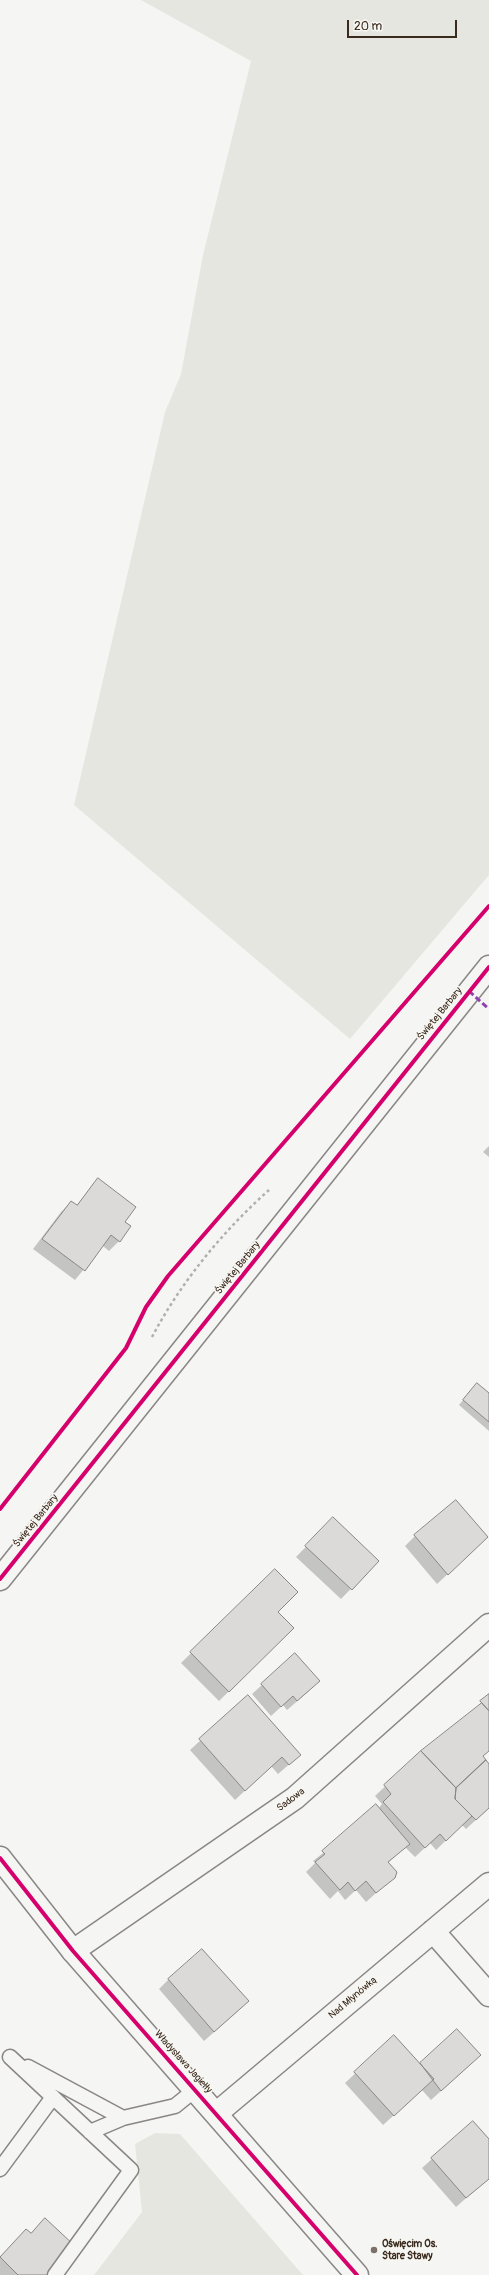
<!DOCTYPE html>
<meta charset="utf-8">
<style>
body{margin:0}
#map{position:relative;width:489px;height:2275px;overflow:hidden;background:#f5f5f3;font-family:Pangolin,sans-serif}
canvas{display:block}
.scale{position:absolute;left:347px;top:20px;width:110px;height:18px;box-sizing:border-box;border:2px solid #3b2a1e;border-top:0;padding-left:5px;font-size:12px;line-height:14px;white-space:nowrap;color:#3b2a1e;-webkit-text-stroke:3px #f6f6f2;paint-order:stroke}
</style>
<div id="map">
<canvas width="489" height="2275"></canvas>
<div class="scale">20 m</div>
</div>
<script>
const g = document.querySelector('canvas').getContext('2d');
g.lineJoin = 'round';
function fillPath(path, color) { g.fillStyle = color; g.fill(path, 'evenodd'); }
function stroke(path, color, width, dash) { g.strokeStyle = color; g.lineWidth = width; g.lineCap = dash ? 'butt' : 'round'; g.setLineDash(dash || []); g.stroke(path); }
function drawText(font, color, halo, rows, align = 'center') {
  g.font = font + ' Pangolin,sans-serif'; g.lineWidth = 3.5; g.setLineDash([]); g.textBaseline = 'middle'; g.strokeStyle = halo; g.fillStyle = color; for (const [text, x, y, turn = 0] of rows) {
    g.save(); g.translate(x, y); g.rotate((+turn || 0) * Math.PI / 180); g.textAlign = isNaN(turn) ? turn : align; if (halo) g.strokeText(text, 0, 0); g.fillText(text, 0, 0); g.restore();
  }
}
fillPath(new Path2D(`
 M141,0H489V875L350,1039L74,805L165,412L181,374L203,255L251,61Z
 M155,2133L180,2134L303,2275H94L142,2212L135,2144Z`), '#e6e6e1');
fillPath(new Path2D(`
 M489,1146V1157L483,1152Z
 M98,1179L124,1222L119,1241L109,1251L103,1246L75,1280L33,1249L61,1212L71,1202L76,1206Z
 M472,1389L489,1395V1431L459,1405Z
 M333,1519L378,1561L341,1599L296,1557Z
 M415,1536L477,1547L437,1584L405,1546Z
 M275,1571L276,1612L293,1628L219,1701L181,1663Z
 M295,1655L309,1691L287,1710L283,1705L271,1716L252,1694Z
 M489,1695V1750L482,1757L489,1765V1808L466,1829L462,1825L436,1850L430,1843L415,1857L405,1847L388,1863L394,1877L366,1902L356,1890L345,1900L338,1891L330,1899L306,1872L315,1863L313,1861L378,1809L382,1804L375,1796L422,1751L477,1708Z
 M248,1697L300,1755L278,1774L271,1766L235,1800L190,1750Z
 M169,1979L238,2011L204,2041L159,1989Z
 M457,2030L470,2065L431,2100L422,2090L383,2125L345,2083L394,2037L420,2064Z
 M473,2122L489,2140V2178L456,2207L422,2168Z
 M31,2234L46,2275H0V2258L17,2240Z`), '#0003');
const building = new Path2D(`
 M98,1178L136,1207L125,1222L131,1226L120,1242L111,1235L85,1271L42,1239L71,1201L77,1205Z
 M477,1383L489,1393V1422L463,1400Z
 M456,1500L488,1537L448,1575L414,1535Z
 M333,1517L379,1561L352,1590L305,1546Z
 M275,1569L298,1592L278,1612L294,1628L229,1692L190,1652Z
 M295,1653L320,1681L297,1701L293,1696L281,1707L261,1684Z
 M489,1694V1711L480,1701Z
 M248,1695L301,1755L289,1765L282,1757L245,1791L199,1739Z
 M482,1703L489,1711V1751L483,1756L486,1760L456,1788L421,1751Z
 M421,1751L456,1788L455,1799L472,1816L446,1841L440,1834L425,1848L383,1802L391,1794L384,1785Z
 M486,1760L489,1764V1808L476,1820L455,1799L456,1788Z
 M376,1804L410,1844L388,1862L397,1872L395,1878L376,1893L366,1881L355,1891L348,1882L340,1890L315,1862L325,1854L322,1851Z
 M202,1949L249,2001L214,2032L168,1979Z
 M457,2029L481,2055L441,2091L420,2063Z
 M394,2035L434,2079L394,2116L354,2072Z
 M473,2121L489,2139V2179L466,2198L431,2158Z
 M45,2218L75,2246L48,2275H18L0,2257L26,2229L31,2233Z`);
fillPath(building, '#dbdad8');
stroke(building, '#8a8683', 1);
const lane = new Path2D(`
 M10,2057L131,2170L55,2275
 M28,2067L123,2118L175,2106L196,2089
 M90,2132L123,2118
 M0,2169L53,2097`);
const street = new Path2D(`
 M0,1579L489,967
 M433,1931L489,1995
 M73,1951L295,1798L489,1625
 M217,2113L489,1884`);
const secondary = new Path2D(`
 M0,1858L73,1951L357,2275`);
stroke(lane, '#8a8683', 17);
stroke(street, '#8a8683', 25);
stroke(secondary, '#8a8683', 25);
stroke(new Path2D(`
 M152,1337C181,1282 223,1231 269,1190`), '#b2b0ae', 2.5, [3, 3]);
stroke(lane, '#f5f5f3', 14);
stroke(street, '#f5f5f3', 22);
stroke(secondary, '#f5f5f3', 22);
stroke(new Path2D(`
 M469,991L489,1009`), '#8e44ad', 3, [6, 3]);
stroke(new Path2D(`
 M0,1509L126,1348L146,1307L168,1276L489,906
 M0,1579L489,967
 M0,1858L73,1951L357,2275`), '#d6006c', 4);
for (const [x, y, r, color] of [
 [374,2250,4,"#7c7169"]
]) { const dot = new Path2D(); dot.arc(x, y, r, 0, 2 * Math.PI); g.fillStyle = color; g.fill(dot); stroke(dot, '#f6f6f2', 1.5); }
drawText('10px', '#3b2a1e', '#f6f6f2', [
 ["Świętej Barbary",440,1014,-51],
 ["Świętej Barbary",238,1268,-51],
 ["Świętej Barbary",36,1521,-51],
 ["Sadowa",291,1800,-37],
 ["Nad Młynówką",353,1998,-40],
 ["Władysława Jagiełły",183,2062,48]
]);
drawText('bold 10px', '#3b2a1e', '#f6f6f2', [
 ["Oświęcim Os.",382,2244],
 ["Stare Stawy",382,2256]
], 'left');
</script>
